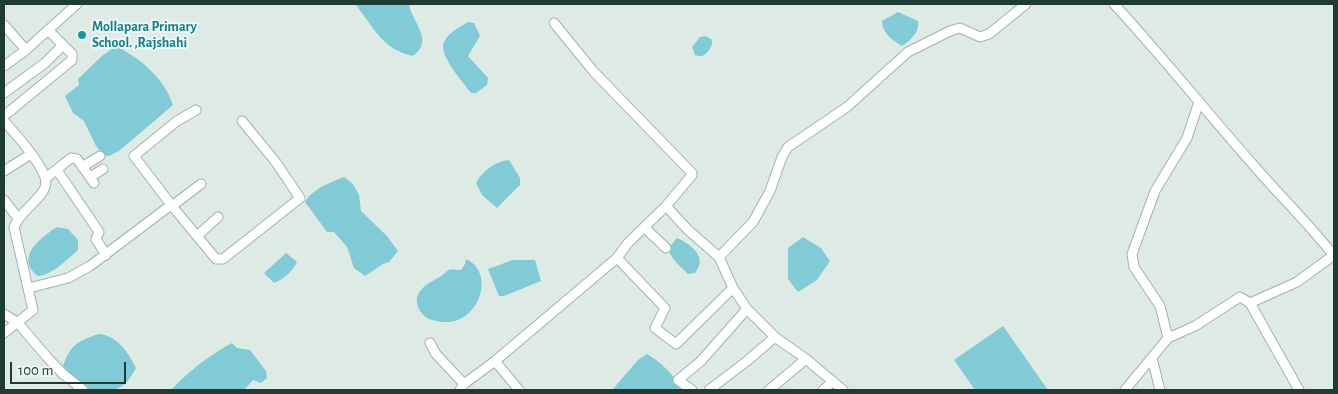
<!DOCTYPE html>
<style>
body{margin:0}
#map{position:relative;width:1338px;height:394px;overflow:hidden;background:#deebe5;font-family:"Alegreya Sans",sans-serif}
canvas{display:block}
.frame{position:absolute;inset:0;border:5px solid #1e3c33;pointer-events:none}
.scale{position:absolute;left:10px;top:362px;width:116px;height:22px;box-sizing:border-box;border:2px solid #1e3c33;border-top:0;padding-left:6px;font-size:15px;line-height:18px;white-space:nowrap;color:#1e3c33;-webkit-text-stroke:4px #eef7f3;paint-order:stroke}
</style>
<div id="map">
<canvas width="1338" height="394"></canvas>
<div class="frame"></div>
<div class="scale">100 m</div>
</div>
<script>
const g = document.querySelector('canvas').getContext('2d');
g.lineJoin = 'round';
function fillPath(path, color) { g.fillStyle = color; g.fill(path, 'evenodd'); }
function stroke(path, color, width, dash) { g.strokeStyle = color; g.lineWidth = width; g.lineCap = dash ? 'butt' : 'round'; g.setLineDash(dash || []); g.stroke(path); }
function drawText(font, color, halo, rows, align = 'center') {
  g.font = font + ' "Alegreya Sans",sans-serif'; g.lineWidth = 4; g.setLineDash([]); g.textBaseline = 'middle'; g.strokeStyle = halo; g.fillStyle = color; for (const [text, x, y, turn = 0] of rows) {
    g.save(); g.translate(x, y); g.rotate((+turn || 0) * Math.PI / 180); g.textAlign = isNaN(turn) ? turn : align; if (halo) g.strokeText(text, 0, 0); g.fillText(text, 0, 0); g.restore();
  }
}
fillPath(new Path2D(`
 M355,4H409C412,23 435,40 413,56C381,49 374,27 355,4Z
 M898,12L918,21C920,32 910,41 902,46C892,40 882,33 882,21Z
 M468,22L474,23L480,36L468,56L488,78L487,85L476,93H471C463,82 438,55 444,42C448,33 460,27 468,22Z
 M706,36L712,40V45C708,52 704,59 695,55L692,47L700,37Z
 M116,46C140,58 165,79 173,105L119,151L109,156L104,155L96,146L84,121L73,113L65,96L79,85L78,79L102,56Z
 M509,160L520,178V185L497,208L482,195L476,183C482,171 496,161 509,160Z
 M344,177L353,184L359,195L361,211L387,236L398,251L389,262L383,264L365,276L354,268L347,247L334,232H327L305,202C312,189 331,182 344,177Z
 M57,227L68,229L78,240V250C67,259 53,275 38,276C14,258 41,237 57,227Z
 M803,237L821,248L830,261L817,280L798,292L788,279V248Z
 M677,238C692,245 708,257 695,273L688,274C680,266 672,260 668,249Z
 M286,253L297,262C292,272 284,279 274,283L264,273Z
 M466,259C494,272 481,314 455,321C448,323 439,322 432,320C427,319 423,315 420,311C410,293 426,284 440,277C443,275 446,271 449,270C452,269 457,270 461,270L465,264Z
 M513,260H535L541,281L504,296H499L488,269Z
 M1003,326L1048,390H975L954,360Z
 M98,334C117,335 128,352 136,368C122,394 115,390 87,390L63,366C71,344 77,342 98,334Z
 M232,343L237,348L250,350L266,371L267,378L261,383L253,380L244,390H171C188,372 209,355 232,343Z
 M647,354C661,362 671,373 681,386L679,390H612L638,360Z`), '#80cbd6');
const street = new Path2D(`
 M1114,4C1163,57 1208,114 1256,168C1282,198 1310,225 1334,256
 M554,23L594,72L692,173V175L666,206
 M4,25L26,50L4,66
 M26,50L77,4
 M4,93L45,63L63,45
 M196,110L177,121L134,156L172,206L216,259H223L300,198L275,161L242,121
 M4,116L72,60V54L48,30
 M4,121C17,136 37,157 45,177C47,183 45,190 41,194C32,206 20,213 14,227L33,310L4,333
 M82,167L100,156
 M57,170L99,232L96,239L106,255
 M4,171L31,154
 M90,177L103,169
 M46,178L71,158L77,159L94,183
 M4,200L18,218
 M172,206L201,184
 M645,228L666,248
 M197,236L218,217
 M719,257L733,288L747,309L775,337L806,359L843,390
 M617,258L665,308L655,328L676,344L733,288
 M29,288L68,278L90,266L171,205
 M1250,303L1299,390
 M4,314L18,323L46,356L63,374L83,390
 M1168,338L1195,326L1240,297L1250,303L1297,282L1334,255
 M430,343L436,354L464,384
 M1152,358L1160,390
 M495,361L519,390
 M460,390L464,384L495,361L617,258L628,243L666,206L688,230L719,257L753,222L770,191L782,157L788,147L847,107L908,52L950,31L960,28L980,37L989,34L1026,4
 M692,390L678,380L700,362L747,309
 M709,390L747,361L775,337
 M769,390L806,359
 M823,390L832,382
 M1125,390L1168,338L1160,306L1134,267L1132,254L1155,191L1187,138L1199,102`);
stroke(street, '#a1b3ac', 11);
stroke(street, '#fff', 9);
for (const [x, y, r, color] of [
 [82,35,5,"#0f9aa8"]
]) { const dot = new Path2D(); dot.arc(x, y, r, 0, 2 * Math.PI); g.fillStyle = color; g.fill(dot); stroke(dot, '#eef7f3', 2); }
drawText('bold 14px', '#0d838f', '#eef7f3', [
 ["Mollapara Primary",92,27],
 ["School. ,Rajshahi",92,43]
], 'left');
</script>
